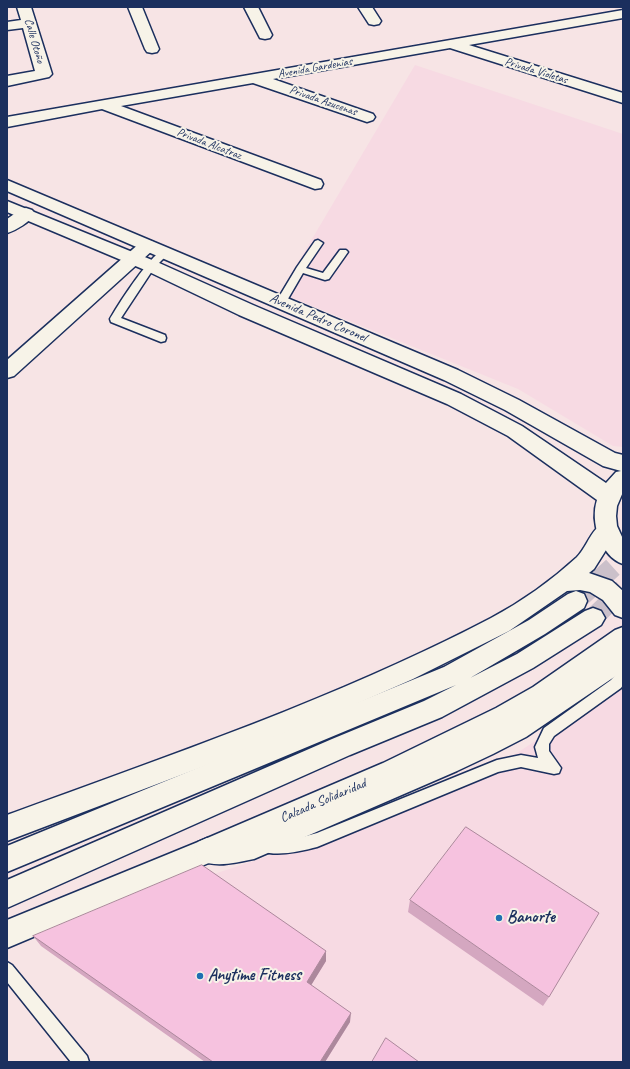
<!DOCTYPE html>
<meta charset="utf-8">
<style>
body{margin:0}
#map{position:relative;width:630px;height:1069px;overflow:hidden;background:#f7e4e5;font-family:Caveat,sans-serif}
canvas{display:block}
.frame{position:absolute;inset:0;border:8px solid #1b2f5e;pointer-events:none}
</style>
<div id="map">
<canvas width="630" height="1069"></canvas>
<div class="frame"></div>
</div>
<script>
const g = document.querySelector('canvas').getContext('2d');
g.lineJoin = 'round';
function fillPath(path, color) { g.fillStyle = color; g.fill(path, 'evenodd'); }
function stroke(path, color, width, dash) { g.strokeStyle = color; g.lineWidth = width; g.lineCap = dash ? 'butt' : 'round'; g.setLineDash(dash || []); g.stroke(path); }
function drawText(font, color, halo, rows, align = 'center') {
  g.font = font + ' Caveat,sans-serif'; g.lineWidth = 4; g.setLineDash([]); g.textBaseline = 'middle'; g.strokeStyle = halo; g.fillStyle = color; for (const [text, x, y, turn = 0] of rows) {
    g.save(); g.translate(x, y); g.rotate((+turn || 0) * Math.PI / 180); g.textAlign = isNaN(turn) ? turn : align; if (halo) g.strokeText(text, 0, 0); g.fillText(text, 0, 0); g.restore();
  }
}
fillPath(new Path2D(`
 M415,65L623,134V447L613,446L518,389L280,293Z
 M623,678V1062H205L41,946L205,877L317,840L497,766L549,732Z`), '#f7dae3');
stroke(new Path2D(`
 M576,601L623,558
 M593,618L623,589`), '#cbc0ca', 20, [20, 10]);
const service = new Path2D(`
 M318,240L323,243L306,268L323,273L340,250H346L348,252L329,279L325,280L303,273L285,304H277L276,302L297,267L315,241Z
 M165,249L170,252L154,268L121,318L165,335L166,338L165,341L161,342L111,322L110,319C118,305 151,253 165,249Z
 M623,670V685L621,688L554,736L549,744V751L561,768L559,773L554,774L521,767L498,772L317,847C302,851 277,857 262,851L260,846L262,841L267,839L299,838L317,833L497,760L521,755L538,758L535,747L544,728L611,680L618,672Z
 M7,962L12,965L87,1056L89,1062H71L7,982Z`);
const minor = new Path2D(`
 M17,7H31L52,74L49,77L7,86V76L35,71L23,28L7,30V22L21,20Z
 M128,7H142L159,49L157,52L152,53L147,52L145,49Z
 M244,7H258L272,35L270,38L265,39L260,38Z
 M358,7H372L381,21L379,24L374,25L369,24Z
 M623,10V18L469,45L623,93V103L450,48L273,79L373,114L375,117L373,120L367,122L253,83L121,106L321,180L323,184L321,188L315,189L102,109L7,127V117Z
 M26,208L32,210L35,214C29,222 17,230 7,233V219L20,210Z
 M147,240L153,242L156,246L153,250L14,376L7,378V360L141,242Z`);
const tertiary = new Path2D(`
 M607,522L615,525L618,531L594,569L589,573L612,581L623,591V618L615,615L603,600L590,592L580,590L567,591L509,631L413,679L281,737L7,841V815C170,755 336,699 491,618C521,602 552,580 577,557C588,546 591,527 607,522Z
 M623,627V650L551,703L514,724L401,779L216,860L7,948V920L198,842L383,763L496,708L533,687L615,630Z`);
const secondary = new Path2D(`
 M7,180L458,370L519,400L615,453L623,455V492L617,506L616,516L617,526L623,539V564C600,556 590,521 597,500L508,436L447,404L239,315L145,270L7,212V201L157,262L253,305L461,394L522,426L606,483L616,472L621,471L603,466L505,410L444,380L7,191Z
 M576,591L584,594L587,601L584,608L545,634L470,678L517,654L585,611L593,608L601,611L605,618L601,625L533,668L442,717L350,755L7,908V880L332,739L424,701L456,685L7,872V846L444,667L529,620L568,594Z
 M623,648V671L526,737L493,754L457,771L254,859C235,863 216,868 198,860L194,851L198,842L207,838H232L253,833L439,755L475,738L508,721L615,651Z`);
stroke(service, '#1b2f5e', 3);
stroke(minor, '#1b2f5e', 3);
stroke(tertiary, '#1b2f5e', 3);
stroke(secondary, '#1b2f5e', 3);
fillPath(service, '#f7f3e8');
fillPath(minor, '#f7f3e8');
fillPath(tertiary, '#f7f3e8');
fillPath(secondary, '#f7f3e8');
fillPath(new Path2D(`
 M410,900L549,997L543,1006L408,912Z
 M33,936L326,961L311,985L350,1022L325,1062H205L41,946Z`), '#d4a7c0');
fillPath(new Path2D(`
 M326,951V961L307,992V982Z
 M351,1013L350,1022L325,1062H320Z`), '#ac889c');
const building = new Path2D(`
 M466,827L599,913L549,997L410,900Z
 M202,865L326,951L307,982L351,1013L320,1062H213L33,936Z
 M386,1038L419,1062H372Z`);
fillPath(building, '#f6c2df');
stroke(building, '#ac889c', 1);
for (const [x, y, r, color] of [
 [499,918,4,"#1f6fb2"],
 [200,976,4,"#1f6fb2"]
]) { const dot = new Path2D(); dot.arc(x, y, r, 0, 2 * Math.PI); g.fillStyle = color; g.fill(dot); stroke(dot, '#f7f3e8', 1.5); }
drawText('12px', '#1b2f5e', '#f7f3e8', [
 ["Calle Otoño",34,41,74],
 ["Avenida Gardenias",315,68,-10],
 ["Privada Violetas",536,71,17],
 ["Privada Azucenas",323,101,19],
 ["Privada Alcatraz",209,144,21]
]);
drawText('14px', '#1b2f5e', '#f7f3e8', [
 ["Avenida Pedro Coronel",318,318,23],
 ["Calzada Solidaridad",323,801,-23]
]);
drawText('bold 17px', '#1b2f5e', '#f7f3e8', [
 ["Banorte",507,918],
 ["Anytime Fitness",208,976]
], 'left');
</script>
